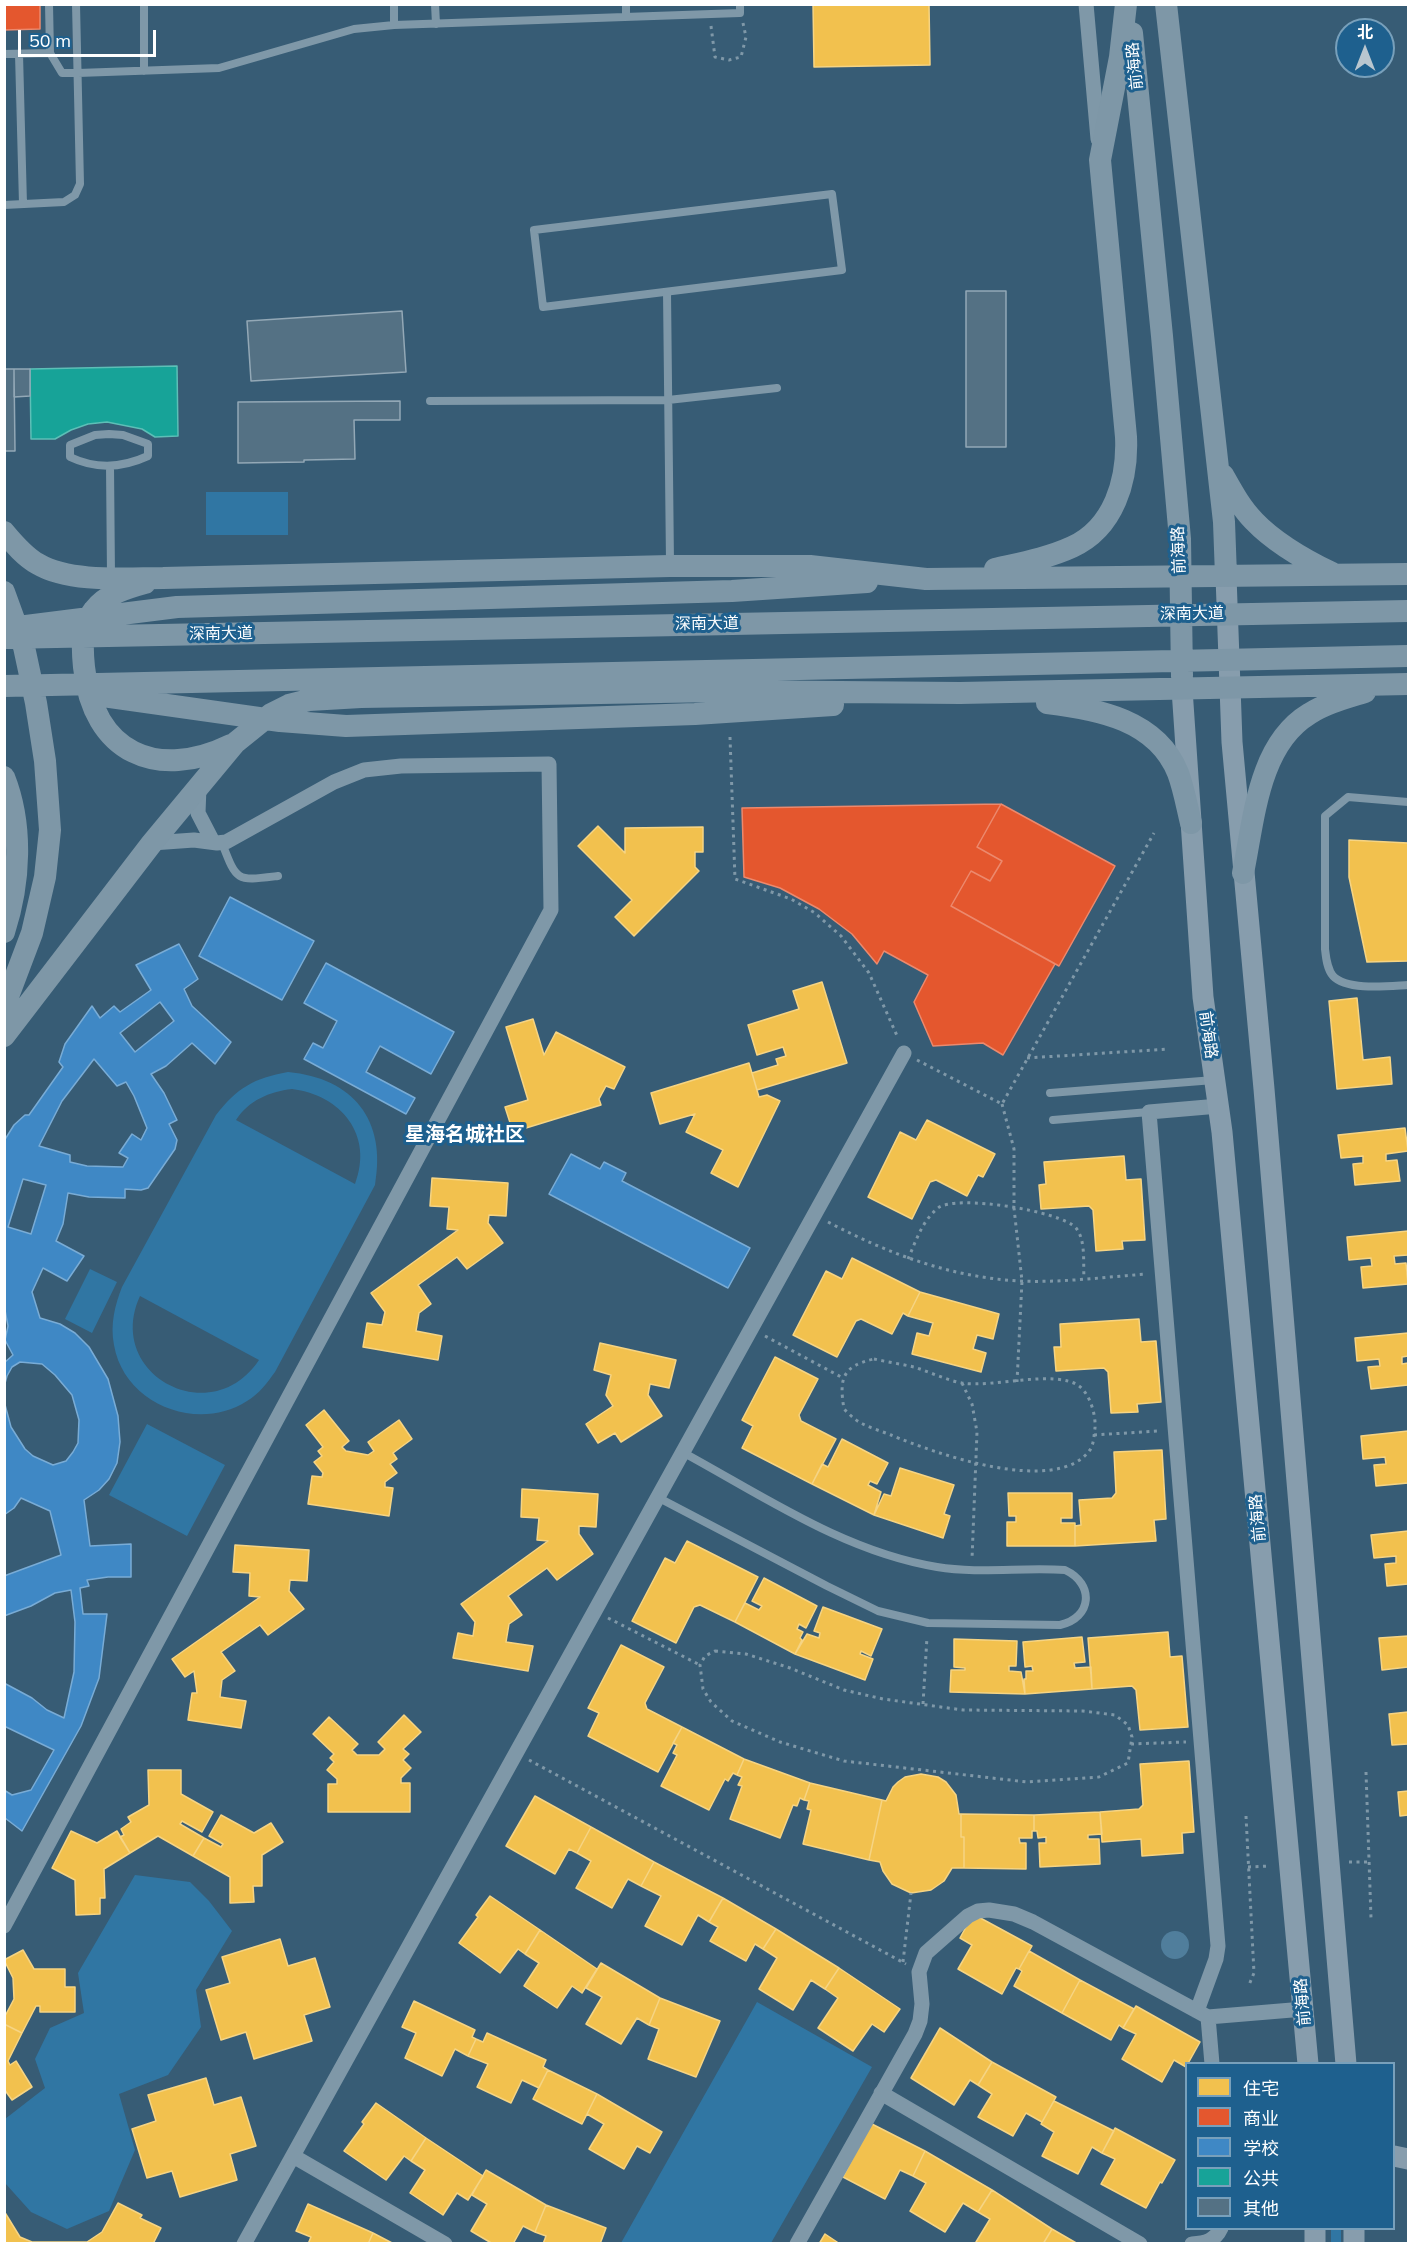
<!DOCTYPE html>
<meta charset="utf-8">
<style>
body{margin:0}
#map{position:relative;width:1413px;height:2248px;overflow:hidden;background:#375c75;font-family:Mulish,"Noto Sans SC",sans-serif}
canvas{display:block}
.frame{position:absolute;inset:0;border:6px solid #fff;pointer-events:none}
.legend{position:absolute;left:1185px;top:2062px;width:210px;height:168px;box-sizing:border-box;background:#1e608e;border:2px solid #78a0bb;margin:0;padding:8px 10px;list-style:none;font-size:18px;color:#fff}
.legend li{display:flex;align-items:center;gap:12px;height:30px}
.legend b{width:30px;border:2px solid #78a0bb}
.north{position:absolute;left:1335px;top:18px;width:60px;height:60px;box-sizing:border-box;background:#1e608e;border:2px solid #78a0bb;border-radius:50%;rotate:0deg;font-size:16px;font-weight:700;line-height:24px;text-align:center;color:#fff}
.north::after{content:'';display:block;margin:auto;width:21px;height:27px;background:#b9c6cf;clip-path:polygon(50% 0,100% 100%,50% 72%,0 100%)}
.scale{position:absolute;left:18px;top:30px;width:138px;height:27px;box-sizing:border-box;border:3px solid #fff;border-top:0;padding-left:8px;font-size:18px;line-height:21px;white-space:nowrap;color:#fff;-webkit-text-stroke:4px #1e608e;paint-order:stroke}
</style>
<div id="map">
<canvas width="1413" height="2248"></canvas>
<div class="frame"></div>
<ul class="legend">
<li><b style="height:16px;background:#f2c14e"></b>住宅</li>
<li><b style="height:16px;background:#e4572e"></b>商业</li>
<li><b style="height:16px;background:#3f88c5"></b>学校</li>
<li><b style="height:16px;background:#17a398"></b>公共</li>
<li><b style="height:16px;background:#547184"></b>其他</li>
</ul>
<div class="north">北</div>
<div class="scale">50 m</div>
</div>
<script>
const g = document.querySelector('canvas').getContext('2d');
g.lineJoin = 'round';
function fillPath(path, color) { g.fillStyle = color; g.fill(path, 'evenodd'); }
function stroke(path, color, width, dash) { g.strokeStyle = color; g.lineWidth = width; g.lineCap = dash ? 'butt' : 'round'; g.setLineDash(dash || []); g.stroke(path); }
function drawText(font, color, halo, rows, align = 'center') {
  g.font = font + ' Mulish,"Noto Sans SC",sans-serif'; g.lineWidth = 6; g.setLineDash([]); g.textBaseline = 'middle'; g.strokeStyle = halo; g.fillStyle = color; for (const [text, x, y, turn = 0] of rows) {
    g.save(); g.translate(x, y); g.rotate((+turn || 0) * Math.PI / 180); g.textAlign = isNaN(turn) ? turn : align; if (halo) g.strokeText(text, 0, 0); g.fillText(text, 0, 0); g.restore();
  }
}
fillPath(new Path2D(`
 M206,492H288V535H206Z
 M288,1072C353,1078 387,1120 375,1185L275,1372C267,1383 259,1394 247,1401C197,1433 124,1404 114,1345C110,1324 115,1305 122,1287L216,1115C237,1088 254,1078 288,1072ZM292,1089C341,1095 374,1135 355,1184L236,1120C249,1100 269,1092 292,1089ZM140,1296L259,1360C211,1432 104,1374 140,1296Z
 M90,1269L117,1282L92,1333L65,1319Z
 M147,1424L225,1465L187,1536L109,1495Z
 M135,1875L190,1882L209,1901L232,1931L196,1990L201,2027L168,2075L119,2094L135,2150L109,2211L67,2229L31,2212L5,2183V2119L45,2088L35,2059L50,2028L84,2013L78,1973Z
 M757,2002L872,2067L771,2243H621Z
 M1331,2229H1341V2243H1331Z`), '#3076a3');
fillPath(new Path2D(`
 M1161 1945a14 14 0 1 1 28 0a14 14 0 1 1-28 0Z`), '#507e9c');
const homes = new Path2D(`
 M813,4H929L930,65L814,67Z
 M598,826L625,853V828L703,827V852H695V867L699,871L634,936L615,917L632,900L578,846Z
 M1349,840L1408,843V961L1367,962L1349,877Z
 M822,982L847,1063L757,1090L752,1073L778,1065L776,1059L786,1056L783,1047L757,1055L748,1025L799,1009L793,991Z
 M1357,998L1363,1060L1390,1057L1392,1084L1337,1089L1329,1001Z
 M533,1019L544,1055L556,1032L625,1067L614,1089L606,1086L599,1099L601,1105L513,1132L505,1107L528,1100L506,1027Z
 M749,1063L759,1097L767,1095L780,1101L738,1187L711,1173L723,1150L686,1132L695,1114L660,1124L651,1093Z
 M927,1120L995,1154L983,1177L978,1175L967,1196L936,1180L930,1182L912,1219L868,1197L900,1132L916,1140Z
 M1405,1128L1408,1151L1386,1154V1161L1397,1160L1400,1181L1355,1185L1353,1164L1363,1163V1156L1341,1158L1338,1135Z
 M1124,1156L1126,1180L1141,1179L1145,1240L1122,1241L1123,1249L1096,1251L1093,1210L1089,1206L1041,1209L1039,1185L1046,1184L1044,1162Z
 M432,1178L508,1183L506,1216L489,1215L488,1223L503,1243L467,1269L457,1257L418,1285L431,1304L419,1313L416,1331L442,1336L438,1360L363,1347L367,1323L382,1325L385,1312L371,1293L458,1230L447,1229L449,1207L430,1206Z
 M1408,1231V1255L1394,1256L1395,1264L1406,1263L1408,1284L1363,1288L1361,1267L1372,1266L1371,1258L1349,1260L1347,1237Z
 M852,1258L920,1292L908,1316L903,1313L892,1334L861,1319L856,1321L837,1357L793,1335L826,1271L842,1279Z
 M920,1292L999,1314L993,1339L977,1335L973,1349L986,1353L981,1372L912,1354L917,1333L929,1336L933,1323L908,1316Z
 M1139,1319L1141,1342L1156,1341L1161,1402L1137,1404L1138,1412L1111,1413L1108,1372L1104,1368L1056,1371L1054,1347H1061L1060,1324Z
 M1408,1333V1356L1402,1357V1364L1408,1363V1385L1371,1389L1368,1367L1380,1366L1379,1359L1357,1361L1355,1338Z
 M600,1343L676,1360L669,1388L650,1384L648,1395L662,1416L621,1442L615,1433L598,1443L586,1424L613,1406L606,1395L611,1375L594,1370Z
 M775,1357L818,1379L799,1415L801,1421L836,1439L812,1484L742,1448L753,1426L742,1420Z
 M324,1410L349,1441L342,1447L346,1451L368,1455L374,1451L368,1442L399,1420L412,1439L393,1453L397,1459L390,1464L397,1473L385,1482V1487L393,1488L389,1516L308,1504L312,1476L322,1477L323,1473L314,1462L322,1456L318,1451L323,1447L306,1425Z
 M1408,1431V1483L1376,1486L1374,1465L1386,1464L1385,1457L1363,1459L1361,1436Z
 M842,1439L888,1463L877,1484L870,1481L868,1485L881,1492L874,1515L812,1484L822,1464L828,1467Z
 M1162,1450L1166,1519L1154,1520L1156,1541L1075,1546V1526L1081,1525L1079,1500L1112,1498L1116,1493L1114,1452Z
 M900,1468L954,1485L944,1514L950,1516L943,1538L874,1515L884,1494L891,1496Z
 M522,1489L598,1494L596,1527L579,1526V1534L593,1554L557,1580L547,1568L508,1596L522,1615L509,1624L506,1642L533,1646L528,1671L453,1658L458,1633L473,1636L475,1622L461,1604L548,1541L537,1540L539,1518L521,1517Z
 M1008,1493H1072V1518H1061V1523H1075V1546H1007V1522H1016V1516H1009Z
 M1408,1531V1584L1387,1586L1385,1564L1396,1563V1556L1374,1558L1371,1535Z
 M687,1541L758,1577L735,1622L700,1605L694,1607L676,1643L632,1621L665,1558L675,1563Z
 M235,1545L309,1550L307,1581L290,1580L289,1591L304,1609L268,1635L260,1625L221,1652L235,1671L222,1680L220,1697L246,1701L241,1728L188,1720L192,1693H197L194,1671L185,1677L172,1659L260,1597L249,1596L250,1573L233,1572Z
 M764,1578L817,1606L806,1628L799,1624L797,1629L803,1632L800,1638L802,1640L795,1654L735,1622L745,1603L759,1610L762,1606L752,1601Z
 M823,1607L882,1629L871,1656L861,1651L860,1654L873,1659L865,1680L795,1654L807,1634L819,1638L820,1633L814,1631Z
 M1168,1632L1170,1657L1182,1656L1188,1727L1140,1730L1136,1690L1132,1686L1092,1689L1088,1638Z
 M1408,1636V1667L1382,1670L1379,1638Z
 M1082,1637L1085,1662L1074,1663L1075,1668L1091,1667L1092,1689L1025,1694L1024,1679H1026V1671H1033L1032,1666L1025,1667L1023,1642Z
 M954,1639L1017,1641L1016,1666H1009V1671L1021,1672L1025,1694L950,1692L951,1670H965V1668L954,1667Z
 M621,1645L664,1667L645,1703L647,1709L682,1727L658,1772L588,1736L599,1713L588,1708Z
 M1408,1712V1744L1392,1745L1389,1714Z
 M404,1715L421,1732L403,1749L409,1754L403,1760L411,1768L401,1778V1783H410V1812H328V1784H337V1779L327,1770L334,1762L330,1758L334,1754L313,1734L329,1717L358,1744L352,1750L357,1755H379L385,1749L378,1742Z
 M682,1727L744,1759L737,1775L733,1773L728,1781L725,1779L709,1810L661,1786L677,1755L673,1753L677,1745L673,1743Z
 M744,1759L810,1783L804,1800L800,1798L797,1806L793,1805L780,1838L730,1819L742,1786L738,1785L742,1777L737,1775Z
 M1189,1761L1194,1832L1182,1833L1183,1853L1142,1856L1141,1839L1102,1842L1100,1812L1139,1809L1143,1805L1140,1764Z
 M148,1770H181V1794L213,1812L202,1832L182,1821L180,1824L204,1838L193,1856L158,1836L130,1853L120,1837L124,1835L121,1829L131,1822L128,1817L149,1805Z
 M921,1774L938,1777L946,1782L956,1795L959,1814H961V1837H964V1868H952L944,1881L931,1890L911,1893L892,1884L883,1871L880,1862L869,1860L882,1800L886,1801L893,1787L898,1782L905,1777Z
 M810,1783L882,1800L869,1860L803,1844L811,1810L807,1809L809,1801L804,1800Z
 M1408,1791V1815L1400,1816L1398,1792Z
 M535,1796L591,1827L577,1853L569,1849L555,1874L506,1846Z
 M1100,1812L1102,1834L1088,1835V1839H1099L1100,1864L1040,1867L1039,1843H1046V1837L1038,1838L1037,1831H1034V1815Z
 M961,1814L1034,1815V1831H1032V1838H1019L1020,1843H1026V1869L964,1868V1837H961Z
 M221,1815L254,1833L271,1823L283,1842L262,1855V1886H253L254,1902L230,1903V1877L193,1856L204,1838L221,1847L223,1844L209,1836Z
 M591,1827L654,1862L641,1886L628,1879L612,1908L576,1888L591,1861L577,1853Z
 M71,1831L97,1843L117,1831L130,1853L104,1869L105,1898H100V1914L76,1915L75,1880L52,1868Z
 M654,1862L723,1898L709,1922L698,1915L682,1945L645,1926L661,1896L641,1886Z
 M490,1896L540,1930L525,1954L518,1949L500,1973L459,1943L478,1917L476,1915Z
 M723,1898L776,1929L763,1949L755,1944L746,1961L710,1941L718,1927L709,1922Z
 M973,1914L1032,1946L1019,1969L1016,1968L1002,1994L958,1969L972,1945L960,1938Z
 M776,1929L839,1968L825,1989L811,1980L793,2010L759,1989L777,1958L763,1949Z
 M540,1930L597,1969L582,1993L572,1986L557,2008L524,1986L539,1963L525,1954Z
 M280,1939L288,1966L315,1958L330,2007L304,2015L312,2041L254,2059L246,2032L221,2040L206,1990L230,1983L222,1957Z
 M23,1950L34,1969H65V1987H75V2012H40V2006H36L22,2033L4,2024V2018L14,1999L13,1978L4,1960Z
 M1029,1951L1080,1980L1062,2013L1014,1986L1022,1971L1019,1969Z
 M601,1963L660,1998L649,2025L637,2018L621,2044L586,2024L602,1997L586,1988Z
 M839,1968L900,2009L884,2032L872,2024L853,2051L818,2028L838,1998L825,1989Z
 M1080,1980L1134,2009L1123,2028L1119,2025L1111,2040L1062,2013Z
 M660,1998L720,2021L696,2077L648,2059L659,2029L649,2025Z
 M414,2001L475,2030L472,2037L476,2039L468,2056L455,2049L442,2076L405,2058L416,2033L402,2027Z
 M1136,2006L1200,2042L1186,2067L1174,2060L1162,2082L1122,2059L1136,2034L1123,2028Z
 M4,2024L22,2033L8,2061L10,2065L16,2061L32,2087L12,2100L4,2089Z
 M940,2028L992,2062L978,2085L970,2080L954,2105L911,2078Z
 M487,2033L546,2060L543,2067L548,2070L539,2088L522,2080L511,2103L477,2087L488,2064L468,2056L476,2039L483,2042Z
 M992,2062L1056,2097L1042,2122L1026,2113L1013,2136L978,2117L992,2094L978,2085Z
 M548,2070L597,2094L582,2124L533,2099Z
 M206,2078L214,2105L241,2097L256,2146L230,2154L237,2180L180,2197L172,2171L147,2178L132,2129L156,2121L148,2095Z
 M597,2094L662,2132L650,2153L637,2146L624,2169L589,2149L604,2124L587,2114Z
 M1054,2101L1114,2131L1102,2153L1092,2147L1078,2174L1042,2156L1054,2132L1041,2124Z
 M376,2103L426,2138L411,2161L404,2156L386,2180L344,2151L364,2124L362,2122Z
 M868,2122L925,2151L913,2176L900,2170L885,2199L843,2177L857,2150Z
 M1115,2128L1175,2160L1162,2183L1160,2182L1146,2208L1101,2184L1115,2159L1102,2153Z
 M426,2138L483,2176L468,2200L457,2193L443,2215L410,2193L425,2170L411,2161Z
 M925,2151L992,2190L978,2212L963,2203L945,2232L910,2211L926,2183L913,2176Z
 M486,2170L546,2205L535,2232L523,2226L513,2244H493L471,2231L487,2204L472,2195Z
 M992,2190L1052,2229L1043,2244H979L976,2242L990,2219L978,2212Z
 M118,2203L142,2215L140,2218L161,2228L153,2244H63V2242H87L102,2232Z
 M308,2204L373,2233L368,2244H308L311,2237L296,2231Z
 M546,2205L606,2228L600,2244H543L546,2236L535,2232Z
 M4,2211L20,2237L32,2242H63V2244H4Z
 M1052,2229L1078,2244H1043Z
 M373,2233L394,2244H368Z
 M825,2234L840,2244H819Z`);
fillPath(homes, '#f2c14e');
stroke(homes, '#f6d483', 1.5);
const shops = new Path2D(`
 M4,4H40V29L4,30Z
 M1001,804L1115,866L1059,966L951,906L971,871L990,881L1002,861L977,847Z
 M1001,804L977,847L1002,861L990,881L971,871L951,906L1055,964L1003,1055L983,1043L933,1046L914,1002L928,975L884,951L877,964L852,934L819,909L780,888L744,877L742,808Z`);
fillPath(shops, '#e4572e');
stroke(shops, '#ec896d', 1.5);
const schools = new Path2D(`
 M230,897L314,941L282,1000L199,956Z
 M179,944L198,979L184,989L192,1006L231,1042L215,1064L192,1043L166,1066L151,1074L164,1093L177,1120L169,1124L177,1140L175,1149L148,1188L141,1190L125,1189V1198L89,1197L68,1193L63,1224L56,1241L84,1256L67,1281L43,1268L32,1292L40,1318L60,1324L75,1333L89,1347L108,1379L118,1416L120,1442L117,1463L109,1479L99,1490L84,1500L90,1546L131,1544V1577H108L87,1580L89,1586L80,1588L83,1614H107L99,1678L81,1726L22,1831L5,1818L4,1819V1790L12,1795L31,1790L54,1750L4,1726V1683L32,1698L47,1710L64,1718L74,1672L75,1622L71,1590L55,1593L31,1606L4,1616V1576L61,1555L50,1511L21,1498L14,1508L4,1515V1401L11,1427L25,1449L33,1456L53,1465L66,1461L73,1452L78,1443L79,1420L72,1395L55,1375L42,1364L20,1362L12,1367L7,1376L4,1387V1363L13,1355L5,1340L8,1326L4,1305V1141L14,1125L25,1115H29L63,1067L59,1062L65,1044L92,1006L100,1018L114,1006L120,1012L151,990L136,965ZM160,1002L174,1021L135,1052L120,1033ZM94,1059L117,1086L126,1082L134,1096L147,1128L141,1140L132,1134L119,1153L128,1158L123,1167L87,1166L70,1162V1155L39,1146L62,1101ZM23,1179L46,1185L31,1234L8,1227Z
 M326,963L454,1032L431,1074L380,1046L366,1072L415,1098L406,1114L304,1059L313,1043L323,1048L337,1021L304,1003Z
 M571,1154L600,1169L604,1162L626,1173L622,1181L750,1248L728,1288L549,1194Z`);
fillPath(schools, '#3f88c5');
stroke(schools, '#79acd6', 1.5);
const public = new Path2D(`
 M177,366L178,436L155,437L142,429L107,422L88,424L71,430L55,439H31L30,369Z`);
fillPath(public, '#17a398');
stroke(public, '#5dbfb7', 1.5);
const building = new Path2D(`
 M966,291H1006V447H966Z
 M402,311L406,372L251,381L247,321Z
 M4,369H14L15,451H4Z
 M14,369H30V396L14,397Z
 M400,401V420H354L355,459L304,460V462L238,463V402Z`);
fillPath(building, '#547184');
stroke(building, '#93a8b6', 1.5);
stroke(new Path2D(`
 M711,26L715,57L729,60L741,57L746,37L743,23
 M730,737L735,879L791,899L815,913L841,936L869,973L898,1038
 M1027,1058L1169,1049
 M917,1060L1002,1104L1154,833
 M1002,1104L1014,1149V1208L1022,1281L1017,1382
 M828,1222C889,1254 950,1277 1019,1281C1061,1283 1104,1277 1147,1274
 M908,1259C916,1241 922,1221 938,1208C956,1194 1061,1211 1076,1228C1086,1240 1083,1264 1084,1278
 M765,1336L843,1378
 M874,1359C887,1362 901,1364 914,1367C930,1372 946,1380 962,1383C992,1388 1056,1369 1079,1386C1090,1394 1096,1415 1095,1428C1094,1434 1094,1444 1090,1450C1056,1497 934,1453 891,1435C881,1431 870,1428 861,1423C855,1420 849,1414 844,1409C839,1379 842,1366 874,1359Z
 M962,1383L972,1404L977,1432L972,1559
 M1094,1435L1158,1431
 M608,1618L700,1665
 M715,1651L746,1654L790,1668L844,1690L883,1699L963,1710L1083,1711L1115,1715L1128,1725L1132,1737L1128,1763L1099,1777L1027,1782L844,1761L780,1742L732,1721L711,1702L703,1689L700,1665L705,1656Z
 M923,1704L927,1637
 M1131,1744L1186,1742
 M529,1760L906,1964
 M1366,1772L1371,1918
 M1246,1816L1254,1973L1249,1985
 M1349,1862H1369
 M1248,1867L1270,1866
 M903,1962L911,1893`), '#7f98a8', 3, [3, 4.5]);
stroke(new Path2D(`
 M49,4L50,53L62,73H78L219,68L354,29L394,25L740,13V4
 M144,4V71
 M394,4V25
 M435,4L436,24
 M626,4V17
 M4,54L50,53
 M19,54L23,204
 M832,194L842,270L543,307L534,230Z
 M4,205L64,202L75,195L80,184L76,4
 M667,292L670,563
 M430,401L668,400L777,388
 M109,434L123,435L148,444V456C122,468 95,469 70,457V445L95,435Z
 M110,466L111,576
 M1408,802L1348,797L1325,816V949C1326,958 1327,969 1333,976C1347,991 1389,986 1408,985
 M222,843C237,882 236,881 278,876
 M1050,1093L1214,1080
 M1053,1120L1149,1112
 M659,1498L827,1586L878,1611L928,1623L1060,1625C1092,1618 1095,1584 1065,1570C1023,1567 979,1574 937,1567C845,1552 765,1497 684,1453`), '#7f98a8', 8);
stroke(new Path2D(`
 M1086,4L1098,139
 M199,787L198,813L213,842
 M4,1926L551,910L549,764L401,766L364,770L334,782L226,842L217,843L194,840L152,843
 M1197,2011L1216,1959L1218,1946L1149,1112L1219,1106
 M1208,2017L1212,2064
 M881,2093L1140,2244
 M293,2156L445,2244
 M244,2244L904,1053
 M797,2244L915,2034L920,2021L922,2004L919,1972L926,1953L968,1916L978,1911L989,1910L1014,1914L1033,1922L1208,2017L1304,2009
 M1192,2244C1205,2243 1215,2241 1221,2228`), '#7f98a8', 15);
stroke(new Path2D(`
 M1226,576L1232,742L1264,1089L1346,2064
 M1182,689L1203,997L1222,1132L1308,2064
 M1394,2156L1408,2159
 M1315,2228V2244
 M1354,2228V2244`), '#879dad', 21);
stroke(new Path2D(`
 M1166,4L1224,522L1226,576
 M1132,33L1162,336L1180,539L1182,676
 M1223,475C1232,491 1241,508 1254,521C1275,543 1305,560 1332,573
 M4,532C14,544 25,557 38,564C70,583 127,578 163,578L670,566H810L926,579L1408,574
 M995,569C1021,563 1048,558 1072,547C1114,528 1128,480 1126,437L1100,160L1120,57L1126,4
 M145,583C127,588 106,594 94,610C81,626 82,648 84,667C93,753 157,781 231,745
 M4,592L24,647L36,703L45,761L50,830L45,877L32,933L4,1007
 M26,626L177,607L732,591L867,582
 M4,638L1408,611
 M4,686L1408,656
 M103,696L280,721L346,726L695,714L833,705
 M1047,703C1098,709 1157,720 1178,773C1184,789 1187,807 1191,823
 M4,777C23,825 20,883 4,932
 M1243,873C1254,820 1258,745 1309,714C1326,703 1346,698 1365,692
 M4,1036L152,843L235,743L271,714L289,705L309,700L361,697L719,691L960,693L1408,684`), '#7e97a7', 22);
drawText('16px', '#fff', '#1e608e', [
 ["前海路",1135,66,-96],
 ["前海路",1179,550,-92],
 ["深南大道",1192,614,-1],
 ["深南大道",707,624,-1],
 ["深南大道",221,634,-1],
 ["前海路",1208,1035,82],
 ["前海路",1258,1518,-95],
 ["前海路",1303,2002,-95]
]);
drawText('bold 20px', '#fff', '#1e608e', [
 ["星海名城社区",465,1135]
]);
</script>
